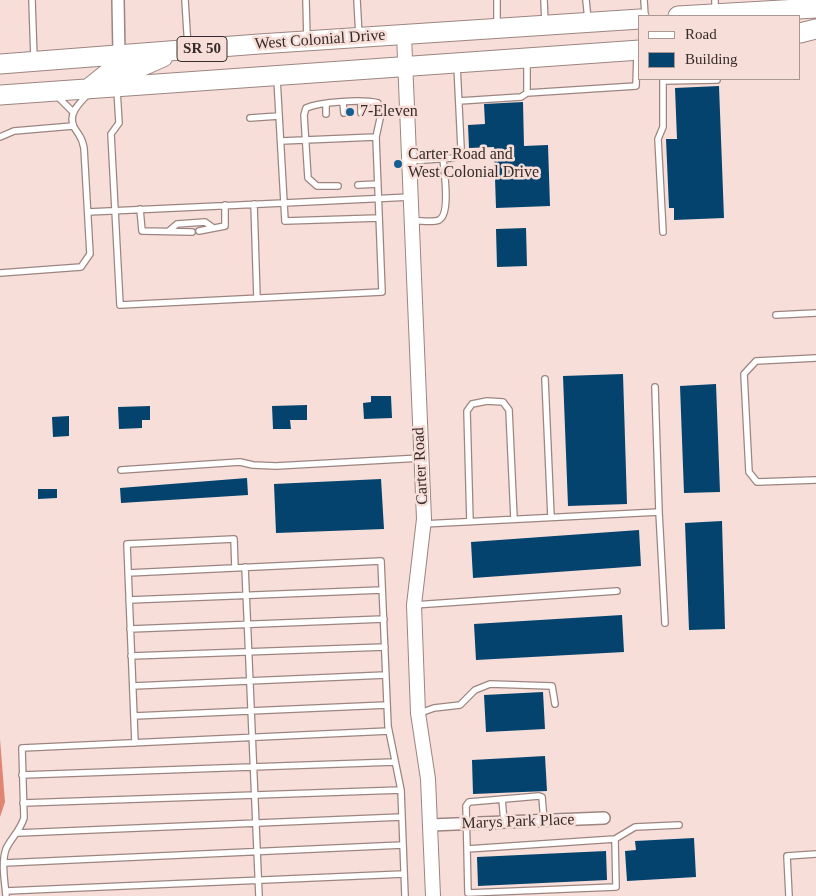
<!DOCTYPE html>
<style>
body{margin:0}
#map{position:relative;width:816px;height:896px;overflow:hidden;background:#f8ded8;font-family:"Times New Roman",serif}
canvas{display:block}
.legend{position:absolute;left:638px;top:15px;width:162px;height:65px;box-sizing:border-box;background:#f8ded8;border:1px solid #aa9792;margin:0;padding:6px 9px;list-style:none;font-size:15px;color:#352c29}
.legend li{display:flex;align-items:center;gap:10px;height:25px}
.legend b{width:25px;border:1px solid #aa9792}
</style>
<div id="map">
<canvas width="816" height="896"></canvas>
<ul class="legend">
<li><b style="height:6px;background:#fff"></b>Road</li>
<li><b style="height:14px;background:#03436d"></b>Building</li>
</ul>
</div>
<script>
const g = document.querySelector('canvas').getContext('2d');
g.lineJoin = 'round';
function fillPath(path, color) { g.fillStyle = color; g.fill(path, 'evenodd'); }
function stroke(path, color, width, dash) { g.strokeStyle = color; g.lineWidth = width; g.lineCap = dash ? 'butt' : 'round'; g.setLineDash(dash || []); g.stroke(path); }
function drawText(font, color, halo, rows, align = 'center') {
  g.font = font + ' "Times New Roman",serif'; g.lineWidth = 5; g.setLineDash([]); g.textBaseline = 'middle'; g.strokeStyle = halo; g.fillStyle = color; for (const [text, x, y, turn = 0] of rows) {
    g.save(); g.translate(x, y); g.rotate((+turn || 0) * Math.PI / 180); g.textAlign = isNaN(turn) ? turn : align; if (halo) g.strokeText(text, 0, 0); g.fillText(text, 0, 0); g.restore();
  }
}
fillPath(new Path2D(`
 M0,739L5,802L0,817Z`), '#df8571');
fillPath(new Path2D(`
 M719,86L724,218L674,220V208H669L666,139H677L675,88Z
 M523,102L524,146L548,145L550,206L496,208L494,147L469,148L468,125L485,124L484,104Z
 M526,228L527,266L497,267L496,229Z
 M623,374L627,504L568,506L563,376Z
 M716,384L720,492L684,493L680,386Z
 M371,396H391L392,418L364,419L363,403L371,402Z
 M307,405V420H290L291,429H273L272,406Z
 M150,406V420H142V428L119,429L118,407Z
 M69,416V436L53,437L52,417Z
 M247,478L248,495L121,503L120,488Z
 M381,479L384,529L276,533L274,484Z
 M38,489H57V498L38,499Z
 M722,521L725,629L689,630L685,523Z
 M639,530L641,566L473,578L471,542Z
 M622,615L624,652L476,660L474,624Z
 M543,692L545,729L486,732L484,695Z
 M545,756L547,791L473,794L472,760Z
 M694,838L696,877L627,881L625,851L636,850L635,841Z
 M606,851L607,880L478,886L477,857Z`), '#03436d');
const service = new Path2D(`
 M32,0L34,59
 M185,0L188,48
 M306,0L307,39
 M357,0L359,36
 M544,0L545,23
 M586,0L588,20
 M644,0L645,16
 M715,0V12
 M497,25V0
 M277,79L284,203L411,197
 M663,81L717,80
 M117,90L119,123L111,134L120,305L382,292L376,137L281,141
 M527,93L636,86L637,52
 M57,96L73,112
 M459,101L521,97L527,93V62
 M361,102V113
 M343,103L344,113
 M326,105V114
 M250,118L279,116
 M0,137L14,131L73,126
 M409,161L453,158L459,155L461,148L457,65
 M358,185L378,184
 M338,186H317L308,178L304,115L306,108C320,102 362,99 378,103L381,114L376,137
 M254,204L257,298
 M140,209L142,231L192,232
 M88,212L284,203L285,221L379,218
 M411,221C419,220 432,223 439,220C451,214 444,171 443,159
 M170,230L177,224L205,222L212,227
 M199,231L225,226V205
 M663,232L658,139L663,127V79
 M0,273L81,267L90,254L84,148C82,136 79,136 74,127C67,113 81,102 89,93
 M776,315L816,313
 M816,358L756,361L744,374L749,472L757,482L816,480
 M545,379L551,517
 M121,470L240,462L253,465L276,466L421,458
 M659,512L665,623
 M470,522L467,411L472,404L487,401L503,402L509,410L514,519
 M423,524L659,512L655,387
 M245,567L259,896
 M128,573L381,561L388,726L401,790L405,896
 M129,600L382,590
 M414,605L617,591
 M130,629L384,619
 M131,656L385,647
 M133,686L386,675
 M420,713L434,708L460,705L475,690L490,684L552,686L555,704
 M134,716L387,705
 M135,743L127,544L234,539L235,568
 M22,775L395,762
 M502,799L504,822
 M23,803L401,790
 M18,833L402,817
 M615,839L635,827L679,825
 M467,849L468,893L616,887L615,839L467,849L466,806L469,802L539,796L542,797L544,821
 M4,863L403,845
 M6,891L404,874
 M6,896C5,882 1,863 6,849C11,838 20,831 24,818L22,748L389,731
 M789,896L787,856L816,854`);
const minor = new Path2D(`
 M118,0L119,55
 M431,825L604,818`);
const tertiary = new Path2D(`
 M404,35L424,519L414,605L418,713L428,779L433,896`);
const trunk = new Path2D(`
 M678,16L816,8
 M800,33L816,29
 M0,64L259,44L640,19
 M116,87L129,72L163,57
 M88,89L113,69L119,55
 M0,95L640,50`);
stroke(service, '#9c8580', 8);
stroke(minor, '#9c8580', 14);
stroke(tertiary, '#9c8580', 16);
stroke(trunk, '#9c8580', 21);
stroke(service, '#fff', 5.5);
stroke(minor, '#fff', 11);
stroke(tertiary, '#fff', 14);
stroke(trunk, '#fff', 19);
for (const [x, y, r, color] of [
 [350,112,5,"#155e92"],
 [398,164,5,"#155e92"]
]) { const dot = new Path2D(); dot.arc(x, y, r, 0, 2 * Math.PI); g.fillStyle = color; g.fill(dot); stroke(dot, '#f8ded8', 2); }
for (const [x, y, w] of [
 [202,49,50]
]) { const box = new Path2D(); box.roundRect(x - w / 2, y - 12.5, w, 25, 4); g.fillStyle = '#f8ded8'; g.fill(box); stroke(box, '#352c29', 1); }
drawText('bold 15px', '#352c29', null, [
 ["SR 50",202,49]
]);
drawText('16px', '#352c29', '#f8ded8', [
 ["West Colonial Drive",320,40,-4],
 ["Carter Road",421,466,-93],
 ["Marys Park Place",518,822,-2]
]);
drawText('16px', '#352c29', '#f8ded8', [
 ["7-Eleven",360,112],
 ["Carter Road and",408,155],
 ["West Colonial Drive",408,173]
], 'left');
</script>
